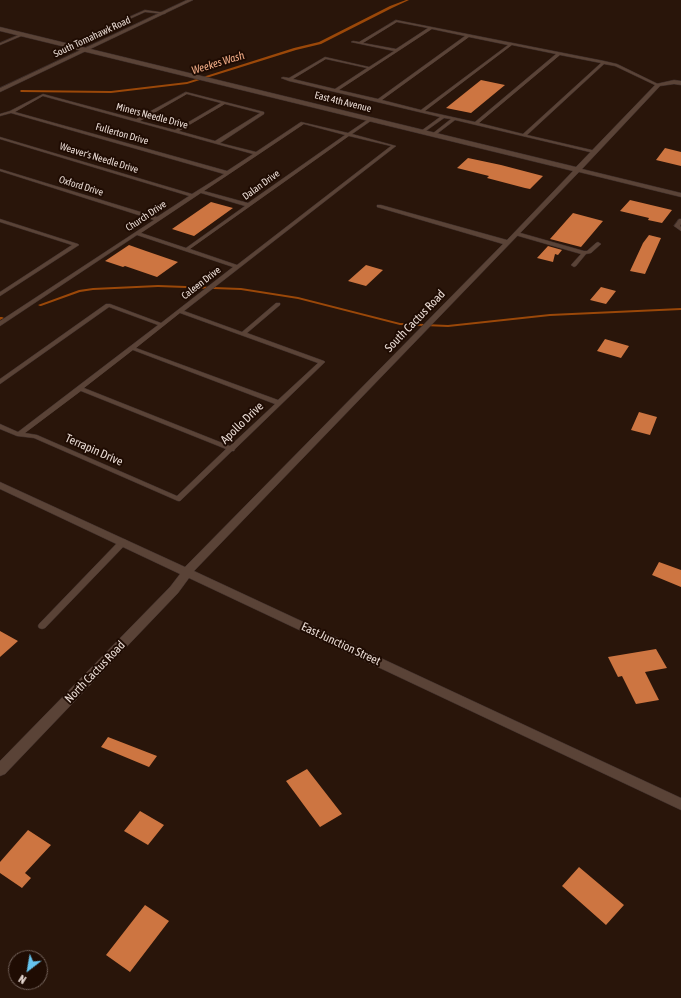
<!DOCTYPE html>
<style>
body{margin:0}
#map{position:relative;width:681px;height:998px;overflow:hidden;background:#29150a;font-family:"Asap Condensed",sans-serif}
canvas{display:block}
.north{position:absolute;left:8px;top:950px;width:40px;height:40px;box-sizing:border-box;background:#1f0c03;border:1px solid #705f57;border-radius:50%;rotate:211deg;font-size:11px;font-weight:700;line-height:16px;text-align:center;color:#e9dbd4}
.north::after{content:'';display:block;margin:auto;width:14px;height:18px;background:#66c4ef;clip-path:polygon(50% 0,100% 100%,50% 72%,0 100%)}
</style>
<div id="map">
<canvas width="681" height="998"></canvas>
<div class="north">N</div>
</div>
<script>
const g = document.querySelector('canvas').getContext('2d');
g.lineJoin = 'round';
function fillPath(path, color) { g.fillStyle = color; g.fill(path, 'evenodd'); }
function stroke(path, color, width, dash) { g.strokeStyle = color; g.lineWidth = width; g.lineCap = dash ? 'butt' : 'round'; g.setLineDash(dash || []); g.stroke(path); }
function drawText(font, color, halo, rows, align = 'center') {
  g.font = font + ' "Asap Condensed",sans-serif'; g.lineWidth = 4; g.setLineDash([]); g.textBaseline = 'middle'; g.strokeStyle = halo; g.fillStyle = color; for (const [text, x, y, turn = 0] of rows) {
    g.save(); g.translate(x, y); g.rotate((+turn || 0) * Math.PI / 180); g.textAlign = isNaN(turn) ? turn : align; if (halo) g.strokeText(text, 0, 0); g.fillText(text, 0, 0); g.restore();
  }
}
fillPath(new Path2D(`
 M406,0H409L392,8L321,44L296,50L187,84L111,93L21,92L20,91L21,90L111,91L187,82L294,48L319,42L390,6Z
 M158,285L241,288L298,297L400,323L448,325L550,314L681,308V310L550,316L448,327L400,325L298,299L241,290L158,287L93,290L80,292L41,306H40L38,305L79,290L93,288Z
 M0,317H2L4,318L0,320Z`), '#9b4809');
fillPath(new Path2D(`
 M481,80L505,85L471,113L446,108Z
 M665,148L681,152V166L656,160Z
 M468,158L501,165L543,176L530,189L525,188L487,178L489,176L457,168Z
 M630,200L672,210L662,223L648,220L649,218L620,211Z
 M211,202L233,208L194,236L172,229Z
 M573,213L603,221L581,247L550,239Z
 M649,235L661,238L645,274L630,271L643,243Z
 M129,245L146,251L178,262L157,277L125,266L123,267L105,261Z
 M548,246L562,250L558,255L555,254L553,262L537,258Z
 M366,265L383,270L366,286L348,281Z
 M601,287L616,291L606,304L590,300Z
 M605,339L629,346L621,358L597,351Z
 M639,412L657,417L650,435L631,430Z
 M659,562L681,570V587L652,575Z
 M0,631L18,641L0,657Z
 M656,649L667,668L645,672L659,700L636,704L622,676L618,677L608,657Z
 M108,737L157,756L149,767L101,747Z
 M307,769L342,814L320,827L286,781Z
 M140,811L164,825L148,845L124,831Z
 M28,830L51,845L25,873L31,878L22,888L0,873V862Z
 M579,867L624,905L606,925L562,886Z
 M145,905L169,921L130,972L106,955Z`), '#cd7541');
const lane = new Path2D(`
 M145,10L166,13L164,14L145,12L112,27L109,26Z
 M396,20L604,61L617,64L660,85L657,86L615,66L604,64L527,135L596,151V152L594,153L455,120L434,136H432V134L451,119L444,118L423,133H421V131L440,117L289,81L281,78L283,77L289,78L325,57L369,67L394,51L351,42L353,41L359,42ZM397,22L428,28L396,49L363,43ZM432,29L465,36L378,99L339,90ZM469,37L508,45L421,110L382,100ZM512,45L556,54L475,122L425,111ZM560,55L601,63L523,134L479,123ZM326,59L367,68L335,89L293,79Z
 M23,33L26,34L0,45V43Z
 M186,92L264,112V114L220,143L256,152L301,122L348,133L370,118L372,119V120L352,134L396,146L184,311L242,332L276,303H280V305L247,333L324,361L325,362L235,449L234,451H232L180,501H178L34,438L17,436L0,429V424L18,432L158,325L109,307L0,384V379L106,304H110L161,323L233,267L137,235L0,326V321L154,220L0,171V169L157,217L189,196L0,139V137L192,194L224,174L11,113L0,116V114L10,111L43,94L136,119ZM187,94L221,103L175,130L140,121ZM43,96L253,154L227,171L15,112ZM225,104L260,113L215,141L179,131ZM304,124L345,135L248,203L204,191ZM349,136L391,146L237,265L190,249ZM201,193L245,206L186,248L141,233ZM180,313L318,363L278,400L136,348ZM133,350L275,404L230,446L84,388ZM81,391L226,449L177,496L37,435L25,433Z
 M0,219L78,244L79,245L0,296V292L72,245L0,222Z
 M679,219H681V224L680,226L681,227V231L674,226Z
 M517,232L584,251H587L596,243L598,242L601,244L591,253L586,254L576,266L574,267L571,265L581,254L515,235L514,234Z
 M123,539L126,540L127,542L126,544L45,628L42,629L39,628L38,626L39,624L120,540Z`);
const street = new Path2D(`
 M0,27L576,167L656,84L674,80L681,81V85L674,84L660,86L582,169L681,193V197L579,172L194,571L681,798V810L189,578L178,593L5,774L0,776V761L170,587L180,574L0,489V482L185,567L503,244L377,207V205H381L507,240L573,171L0,31Z`);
const secondary = new Path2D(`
 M187,0H193L0,92V88Z`);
stroke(lane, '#3c2d2a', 1);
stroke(street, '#3c2d2a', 1);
stroke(secondary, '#3c2d2a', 1);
fillPath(lane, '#5a4337');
fillPath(street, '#5a4337');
fillPath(secondary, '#5a4337');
drawText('10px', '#e9dbd4', '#1f0c03', [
 ["South Tomahawk Road",92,37,-25],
 ["East 4th Avenue",343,102,14],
 ["Miners Needle Drive",152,116,15],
 ["Fullerton Drive",122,134,16],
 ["Weaver's Needle Drive",99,158,17],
 ["Dalan Drive",261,185,-36],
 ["Oxford Drive",81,186,17],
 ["Church Drive",146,216,-34],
 ["Caleen Drive",201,283,-38]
]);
drawText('italic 11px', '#f2ad88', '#1f0c03', [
 ["Weekes Wash",218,63,-17]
]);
drawText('12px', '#e9dbd4', '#1f0c03', [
 ["South Cactus Road",415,321,-46],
 ["Apollo Drive",242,423,-44],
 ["Terrapin Drive",94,450,24],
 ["East Junction Street",341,644,25],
 ["North Cactus Road",95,672,-46]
]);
</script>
